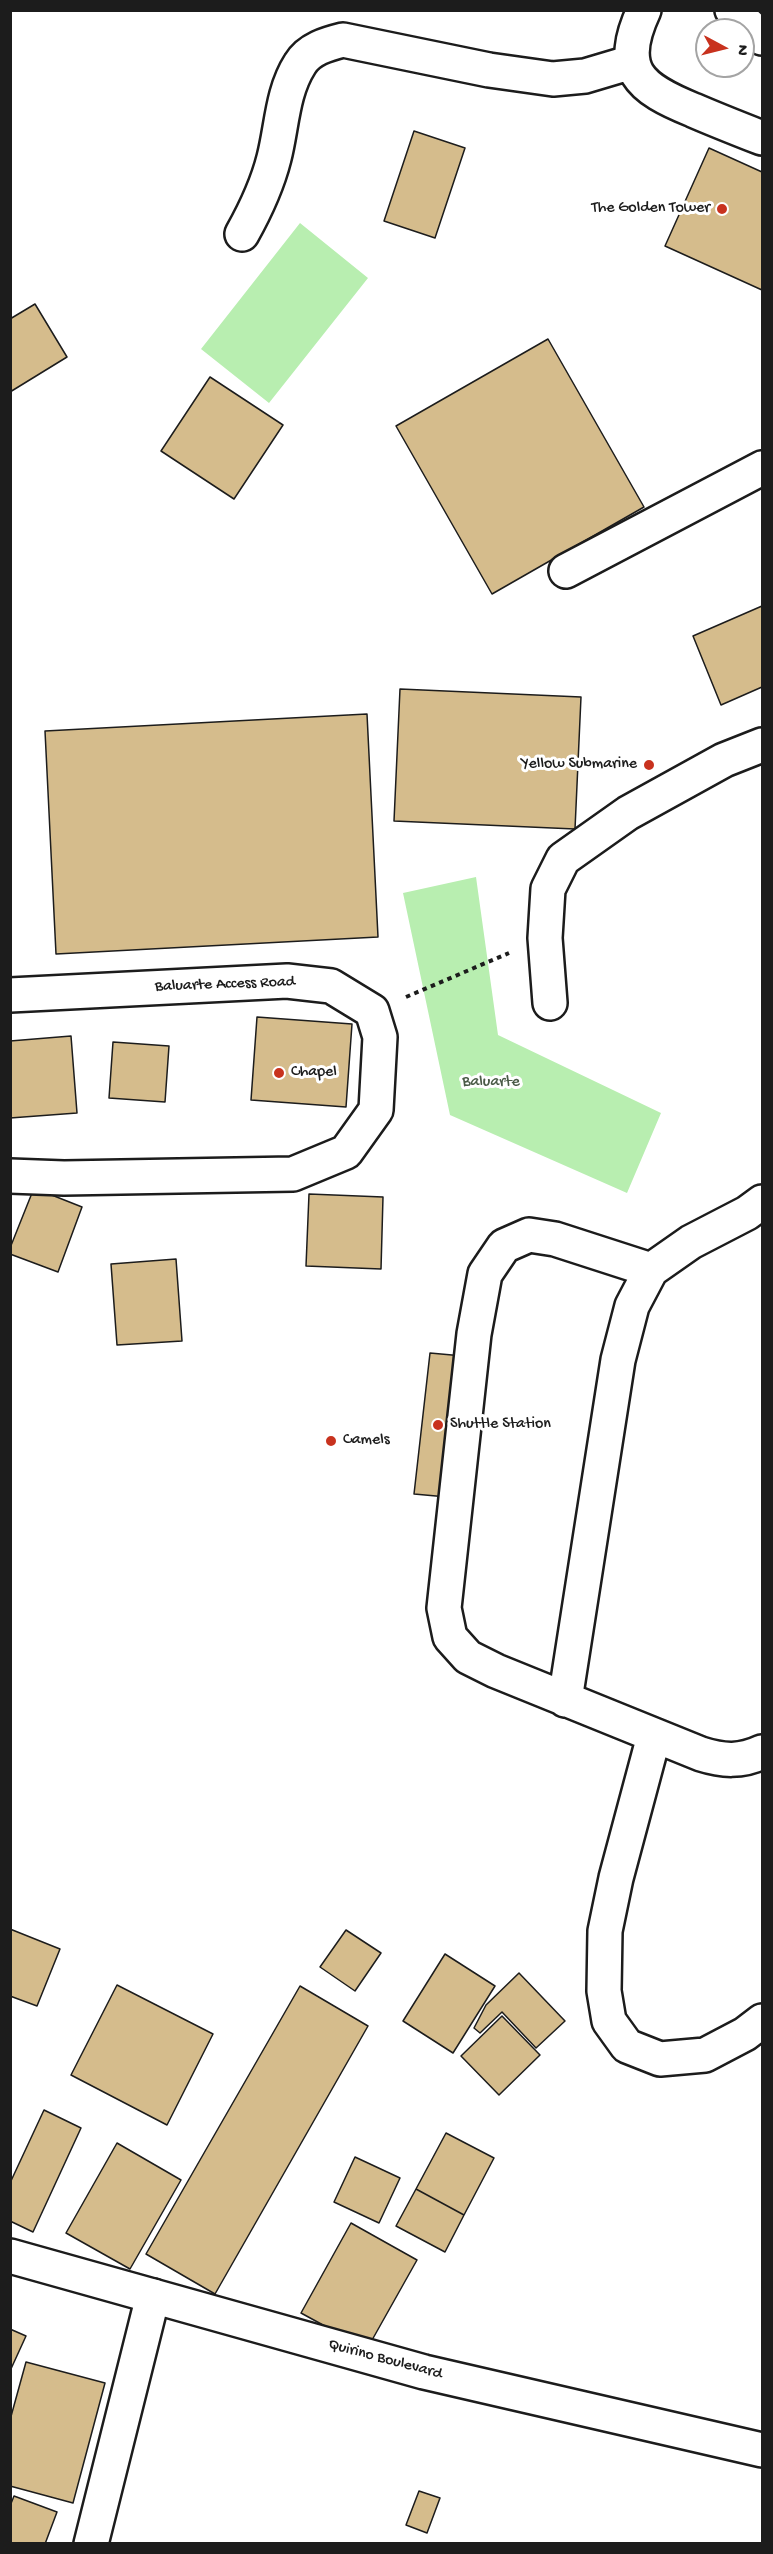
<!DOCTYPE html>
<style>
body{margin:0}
#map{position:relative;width:773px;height:2554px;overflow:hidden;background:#fff;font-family:"Gochi Hand",sans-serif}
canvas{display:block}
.frame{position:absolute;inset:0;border:12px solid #1c1c1c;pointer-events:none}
.north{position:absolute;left:695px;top:18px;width:60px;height:60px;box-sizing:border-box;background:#fff;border:2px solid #a4a4a4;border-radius:50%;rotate:97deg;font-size:16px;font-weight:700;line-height:24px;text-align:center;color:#1c1c1c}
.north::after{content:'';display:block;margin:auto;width:21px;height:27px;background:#c8321e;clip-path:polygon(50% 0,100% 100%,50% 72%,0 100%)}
</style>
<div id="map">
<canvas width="773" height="2554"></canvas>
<div class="frame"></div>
<div class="north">N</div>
</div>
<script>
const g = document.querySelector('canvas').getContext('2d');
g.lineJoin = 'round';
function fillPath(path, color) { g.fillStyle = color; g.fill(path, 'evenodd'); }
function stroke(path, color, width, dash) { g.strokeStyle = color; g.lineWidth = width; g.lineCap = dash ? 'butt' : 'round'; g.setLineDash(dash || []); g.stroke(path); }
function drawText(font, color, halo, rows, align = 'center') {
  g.font = font + ' "Gochi Hand",sans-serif'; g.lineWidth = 6; g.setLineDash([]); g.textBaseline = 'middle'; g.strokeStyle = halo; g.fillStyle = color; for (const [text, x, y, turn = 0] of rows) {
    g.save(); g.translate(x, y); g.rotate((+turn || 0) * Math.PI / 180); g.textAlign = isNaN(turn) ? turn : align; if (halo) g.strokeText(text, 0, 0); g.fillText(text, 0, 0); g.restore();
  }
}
fillPath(new Path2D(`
 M300,223L368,278L269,403L201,349Z
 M476,877L498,1035L661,1113L627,1193L450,1115L403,893Z`), '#b8eeb0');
const building = new Path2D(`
 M414,131L465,148L435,238L384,221Z
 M709,148L762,172V290L665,246Z
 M35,304L67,357L10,392V319Z
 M548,339L644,507L492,594L396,426Z
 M210,377L283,425L234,499L161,451Z
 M762,606V687L721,705L693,636Z
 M400,689L581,697L575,829L394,821Z
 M367,714L378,937L56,954L45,731Z
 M257,1017L352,1024L346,1107L251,1100Z
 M71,1036L77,1113L10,1118V1041Z
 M113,1042L169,1046L165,1102L109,1098Z
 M34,1188L82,1207L58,1272L10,1254V1248Z
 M309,1194L383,1197L381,1269L306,1266Z
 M176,1259L182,1341L117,1345L111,1264Z
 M430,1353L463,1356L447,1497L414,1494Z
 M10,1929L60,1949L37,2006L10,1996Z
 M346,1930L381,1953L355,1991L320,1967Z
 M445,1954L495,1986L453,2053L403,2021Z
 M519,1973L565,2021L536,2048L502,2012L480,2033L474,2028L486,2005Z
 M117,1985L213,2034L167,2125L71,2075Z
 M300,1986L368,2026L215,2294L146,2254Z
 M502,2016L540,2055L499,2095L461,2056Z
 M44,2110L81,2128L33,2232L10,2221V2183Z
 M446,2133L494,2158L464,2215L416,2189Z
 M117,2143L181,2180L130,2269L66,2233Z
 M355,2157L400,2178L379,2223L334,2202Z
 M416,2189L464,2215L445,2252L396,2226Z
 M351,2223L417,2260L367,2349L301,2313Z
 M10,2329L26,2336L10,2371Z
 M26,2362L105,2383L73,2503L10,2486V2420Z
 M419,2491L440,2498L427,2533L406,2525Z
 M14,2496L57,2512L45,2544H10V2506Z`);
fillPath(building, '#d5bc8c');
stroke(building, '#1c1c1c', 1.5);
const minor = new Path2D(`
 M644,10C616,70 639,88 693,110C716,120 739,129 762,138
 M732,10L762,38
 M242,234C256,209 267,186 274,158C282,127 282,92 300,64C309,49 327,44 343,40L489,70L553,79L585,76L632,62
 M566,571L762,468
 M10,995L287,981L331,986L372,1011L380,1037L376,1110L346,1152L293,1174L64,1178L10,1176
 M550,1003L545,938L548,889L563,859L628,813L724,760L762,745
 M651,1270L555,1239L529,1235L504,1246L485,1274L474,1334L444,1608L450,1637L468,1657L496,1671L701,1754C723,1761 741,1762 762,1752
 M565,1700L618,1360L632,1306L651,1270L691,1242L747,1213L762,1202
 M654,1736L616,1878L605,1931L604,1991L609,2021L627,2046L660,2059L705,2055L745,2034L762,2021
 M91,2544L153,2296`);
const major = new Path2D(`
 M10,2256L424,2372L762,2450`);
stroke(minor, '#1c1c1c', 38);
stroke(major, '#1c1c1c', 38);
stroke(new Path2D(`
 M406,997L509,953`), '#1c1c1c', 4, [4.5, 4.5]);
stroke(minor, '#fff', 33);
stroke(major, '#fff', 33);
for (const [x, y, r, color] of [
 [722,209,6,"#c8321e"],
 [649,765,6,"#c8321e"],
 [279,1073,6,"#c8321e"],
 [438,1425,6,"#c8321e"],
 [331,1441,6,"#c8321e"]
]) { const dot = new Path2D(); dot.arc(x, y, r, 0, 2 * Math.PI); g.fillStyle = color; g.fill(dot); stroke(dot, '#fff', 2); }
drawText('16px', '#1c1c1c', '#fff', [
 ["The Golden Tower",710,209,"right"],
 ["Yellow Submarine",637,765,"right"],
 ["Chapel",291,1073],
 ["Shuttle Station",450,1425],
 ["Camels",343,1441]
], 'left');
drawText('16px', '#1c1c1c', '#fff', [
 ["Baluarte Access Road",225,985,-2],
 ["Quirino Boulevard",385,2360,15]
]);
drawText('16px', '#4b5b48', '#fff', [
 ["Baluarte",491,1083]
]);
</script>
